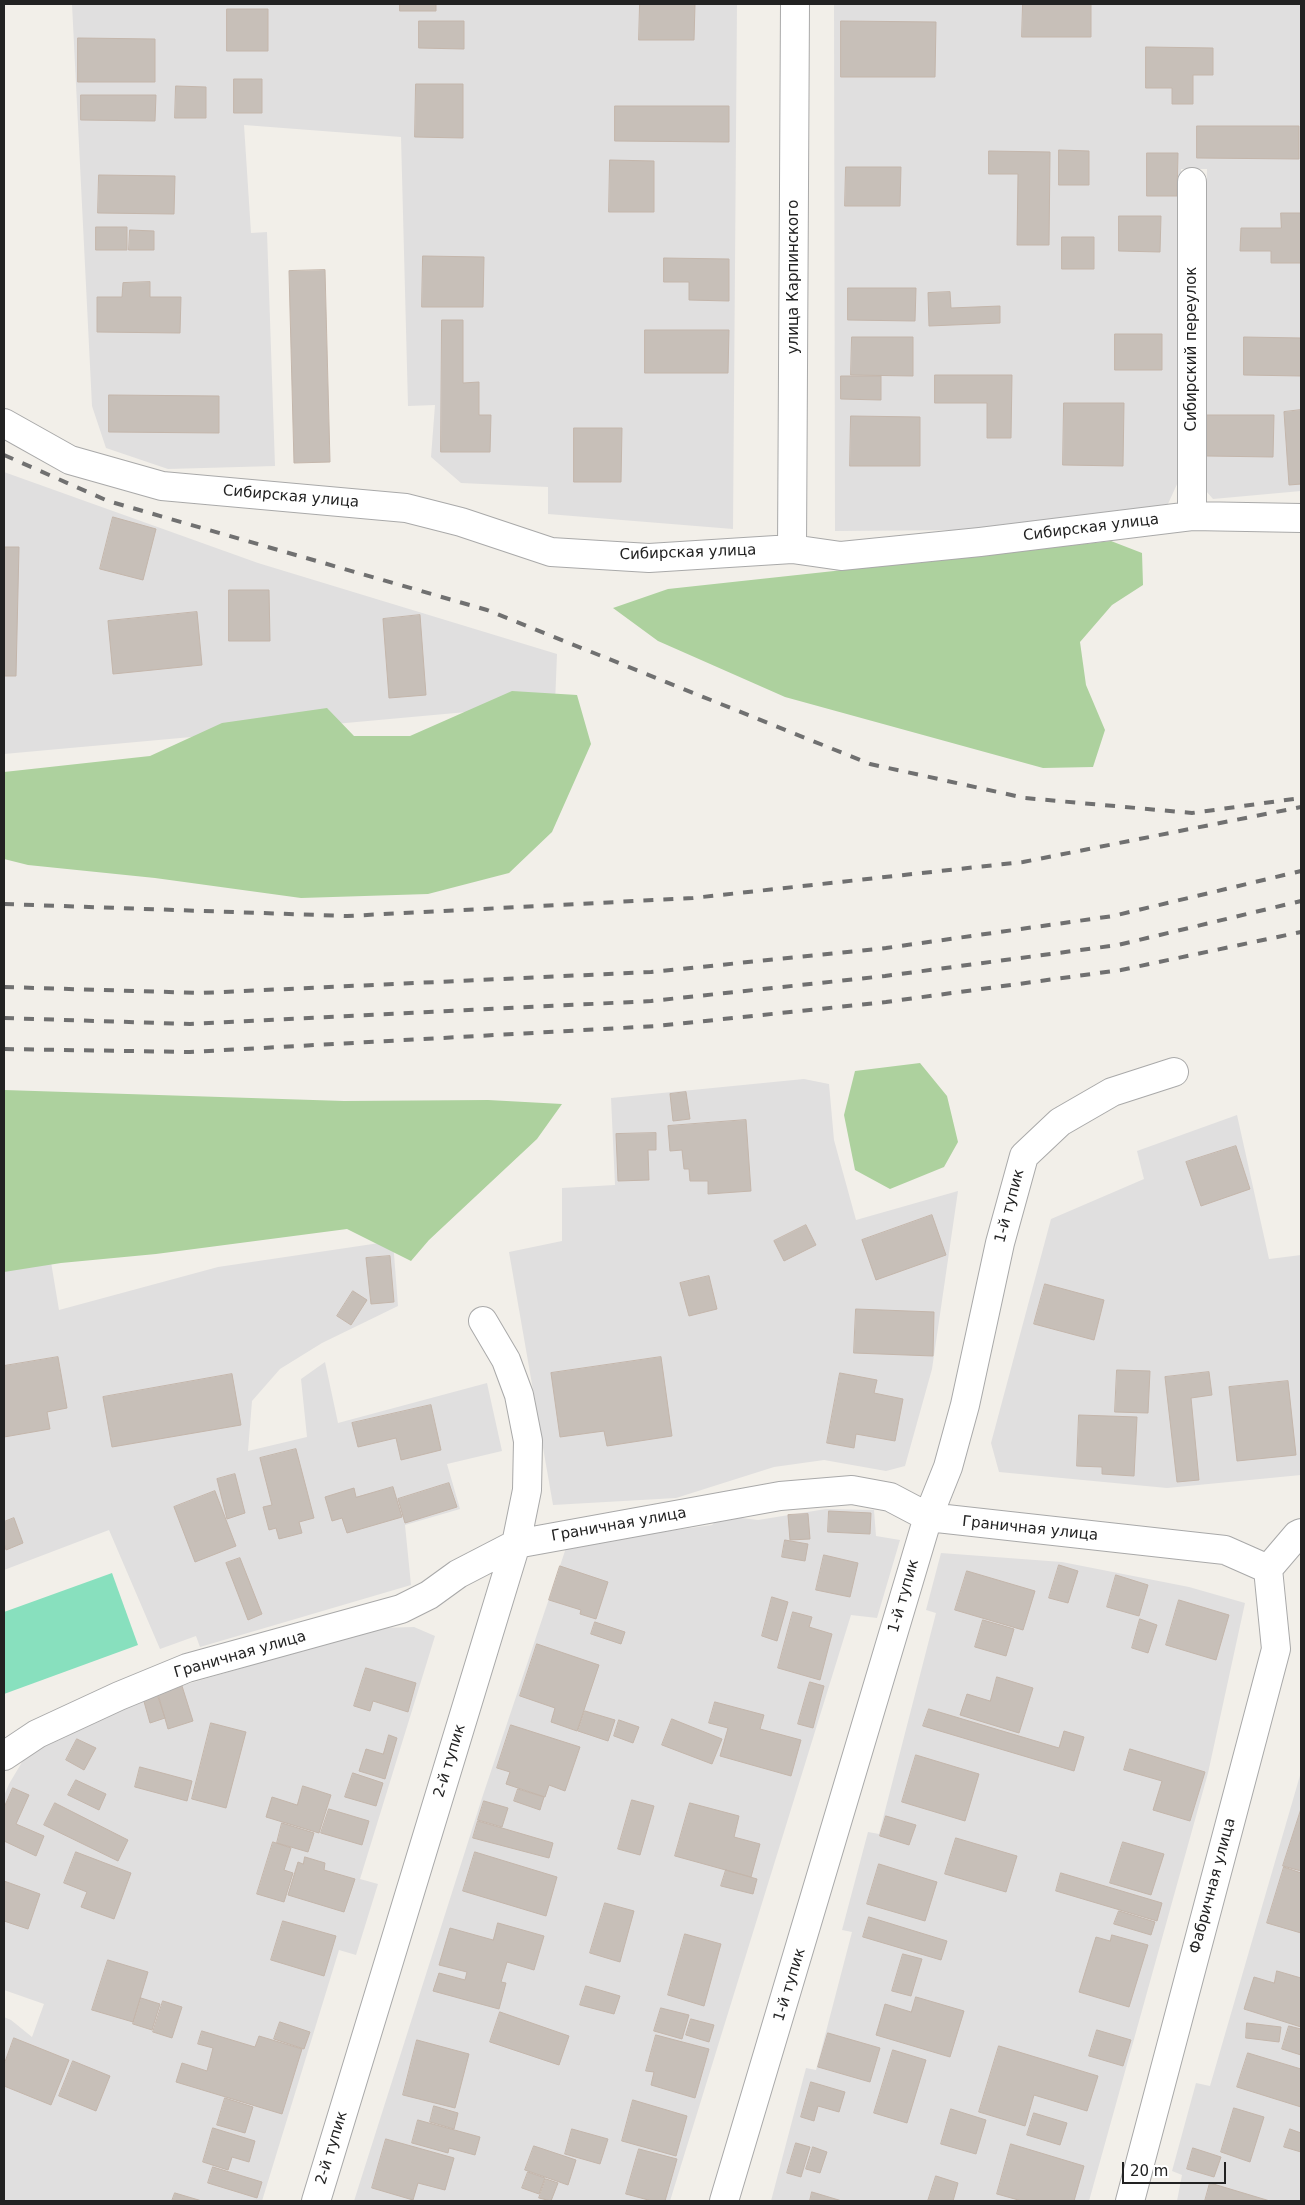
<!DOCTYPE html>
<meta charset="utf-8">
<style>
body{margin:0}
#map{position:relative;width:1305px;height:2205px;overflow:hidden;background:#f2efe9;font-family:"DejaVu Sans",sans-serif}
canvas{display:block}
.frame{position:absolute;inset:0;border:5px solid #222;pointer-events:none}
.scale{position:absolute;left:1122px;top:2162px;width:104px;height:22px;box-sizing:border-box;border:2px solid #222;border-top:0;padding-left:6px;font-size:15px;line-height:18px;white-space:nowrap;color:#222;-webkit-text-stroke:4px #fff;paint-order:stroke}
</style>
<div id="map">
<canvas width="1305" height="2205"></canvas>
<div class="frame"></div>
<div class="scale">20 m</div>
</div>
<script>
const g = document.querySelector('canvas').getContext('2d');
g.lineJoin = 'round';
function fillPath(path, color) { g.fillStyle = color; g.fill(path, 'evenodd'); }
function stroke(path, color, width, dash) { g.strokeStyle = color; g.lineWidth = width; g.lineCap = dash ? 'butt' : 'round'; g.setLineDash(dash || []); g.stroke(path); }
function drawText(font, color, halo, rows, align = 'center') {
  g.font = font + ' "DejaVu Sans",sans-serif'; g.lineWidth = 4; g.setLineDash([]); g.textBaseline = 'middle'; g.strokeStyle = halo; g.fillStyle = color; for (const [text, x, y, turn = 0] of rows) {
    g.save(); g.translate(x, y); g.rotate((+turn || 0) * Math.PI / 180); g.textAlign = isNaN(turn) ? turn : align; if (halo) g.strokeText(text, 0, 0); g.fillText(text, 0, 0); g.restore();
  }
}
fillPath(new Path2D(`
 M72,4H737L733,529L548,514V487L461,483L431,457L435,405L408,406L401,137L244,125L251,233L267,232L275,466L168,469L106,448L92,406Z
 M834,4H1301V491L1213,499L1200,484L1207,169H1181L1178,482L1167,506L974,530L835,531Z
 M4,472L258,563L557,654L555,704L4,754Z
 M804,1079L829,1084L834,1140L856,1220L958,1191L932,1369L905,1466L886,1471L824,1460L774,1467L676,1498L553,1505L509,1252L562,1241V1188L615,1185L611,1098Z
 M1237,1115L1269,1259L1301,1255V1475L1167,1488L999,1472L991,1443L1051,1219L1144,1179L1137,1151Z
 M393,1241L398,1306L322,1343L280,1369L252,1401L248,1451L307,1437L301,1379L325,1362L338,1423L487,1383L502,1451L447,1464L460,1509L405,1525L411,1585L200,1647L196,1636L160,1649L109,1530L4,1570V1269L50,1256L59,1310L218,1267Z
 M826,1509L874,1510L876,1536L900,1540L877,1618L851,1615L670,2201H354L482,1798L567,1545L712,1525L717,1520L734,1517L758,1520Z
 M941,1553L1062,1562L1189,1587L1245,1603L1208,1773L1089,2201H771L806,2068L816,2070L852,1932L842,1930L868,1832L879,1834L936,1613L926,1610Z
 M414,1627L435,1636L360,1879L378,1884L356,1955L339,1950L262,2201H4V2017L11,2020L32,2037L44,2004L4,1990V1796L9,1784L31,1747L140,1698L378,1628Z
 M1301,1772V2201H1177L1182,2175L1172,2171L1196,2083L1210,2086Z`), '#e0dfdf');
fillPath(new Path2D(`
 M1111,541L1142,553L1143,585L1112,605L1080,642L1086,685L1105,730L1093,767L1043,768L785,697L658,641L613,608L668,589Z
 M512,691L577,695L591,744L552,832L509,873L428,894L301,898L155,878L28,865L4,859V772L150,756L222,723L327,708L354,736H410Z
 M920,1063L947,1096L958,1142L944,1167L890,1189L855,1170L844,1115L855,1071Z
 M4,1090L344,1101L488,1100L562,1104L537,1139L429,1240L411,1261L347,1229L156,1254L61,1263L4,1272Z`), '#add19e');
fillPath(new Path2D(`
 M112,1573L138,1645L4,1694V1612Z`), '#88e0be');
const building = new Path2D(`
 M400,4H436V11H400Z
 M640,4H695L694,40H639Z
 M1023,4H1091V37H1022Z
 M227,9H268V51H227Z
 M419,21H464V49L419,48Z
 M841,21L936,22L935,77H841Z
 M78,38L155,39V82H78Z
 M1146,47L1213,48V75H1193V104H1172V88H1146Z
 M234,79H262V113H234Z
 M416,84H463V138L415,137Z
 M176,86L206,87V118H175Z
 M81,95H156L155,121L81,120Z
 M615,106H729V142L615,141Z
 M1197,126H1299V159L1197,158Z
 M1059,150L1089,151V185H1059Z
 M989,151L1050,152L1049,245H1017L1018,174H989Z
 M1147,153H1178L1177,196H1147Z
 M610,160L654,161V212H609Z
 M846,167H901L900,206H845Z
 M99,175L175,176L174,214L98,213Z
 M1281,213H1301V263H1271V251H1240L1241,228H1281Z
 M1119,216H1161L1160,252L1119,251Z
 M96,227H127V250H96Z
 M130,230L154,231V250H129Z
 M1062,237H1094V269H1062Z
 M423,256L484,257L483,307H422Z
 M664,258L729,259V301L689,300V282H664Z
 M325,270L330,462L294,463L289,271Z
 M150,282V297H181L180,333L97,332V297H122L123,283Z
 M848,288H916L915,321L848,320Z
 M950,292L951,308L1000,306V323L929,326L928,293Z
 M442,320H463V383L479,382V415H491L490,452H441Z
 M645,330H729L728,373H645Z
 M1115,334H1162V370H1115Z
 M852,337H913V376L851,375Z
 M1244,337L1301,338V376L1244,375Z
 M935,375H1012L1011,438H987V403H935Z
 M841,376H881V400L841,399Z
 M109,395L219,396V433L109,432Z
 M1064,403H1124L1123,466L1063,465Z
 M1301,410V484L1289,485L1284,412Z
 M1207,415H1274L1273,457L1207,456Z
 M851,416L920,417V466H850Z
 M574,428H622L621,482H574Z
 M113,517L156,529L143,580L100,569Z
 M4,547H19L16,676H4Z
 M229,590H269L270,641H229Z
 M197,612L202,665L113,674L108,621Z
 M420,615L426,695L389,698L383,619Z
 M686,1092L690,1119L673,1121L670,1094Z
 M746,1120L751,1191L708,1194V1181H690L689,1169H684L682,1150L670,1151L668,1126Z
 M656,1133V1150H648L649,1180L618,1181L616,1134Z
 M1236,1146L1250,1189L1201,1206L1186,1162Z
 M932,1215L946,1255L876,1280L862,1240Z
 M806,1225L816,1245L784,1261L774,1241Z
 M390,1256L394,1302L371,1304L366,1258Z
 M709,1276L717,1309L689,1316L680,1283Z
 M1045,1284L1104,1300L1094,1340L1034,1324Z
 M353,1291L367,1300L351,1325L337,1316Z
 M856,1309L934,1312L933,1356L854,1353Z
 M58,1357L67,1408L47,1412L50,1429L4,1437V1366Z
 M661,1357L672,1436L607,1446L604,1431L560,1437L551,1373Z
 M1117,1370L1150,1371L1148,1413L1115,1412Z
 M1209,1372L1212,1395L1191,1398L1199,1480L1177,1482L1165,1377Z
 M840,1373L877,1380L874,1393L903,1399L895,1441L856,1434L854,1448L827,1443Z
 M232,1374L241,1425L112,1447L103,1397Z
 M1288,1381L1296,1455L1237,1461L1229,1387Z
 M431,1405L441,1450L401,1460L396,1438L358,1447L352,1423Z
 M1079,1415L1137,1417L1134,1476L1102,1474V1467L1077,1466Z
 M296,1449L314,1518L299,1522L302,1533L279,1539L276,1528L269,1530L263,1507L272,1505L260,1458Z
 M235,1474L245,1513L227,1519L217,1479Z
 M449,1483L457,1507L405,1523L398,1499Z
 M393,1487L402,1517L347,1533L342,1518L332,1521L325,1497L354,1488L356,1497Z
 M215,1491L236,1546L195,1562L174,1507Z
 M829,1511L871,1513L870,1534L828,1532Z
 M808,1514L810,1539L790,1540L788,1515Z
 M14,1518L23,1543L6,1550L4,1543V1522Z
 M785,1540L808,1544L805,1561L782,1557Z
 M824,1555L858,1563L850,1597L816,1590Z
 M240,1558L262,1614L248,1620L226,1563Z
 M1059,1565L1078,1571L1068,1603L1049,1598Z
 M560,1566L608,1582L596,1619L580,1614L581,1610L549,1600Z
 M967,1571L1035,1591L1023,1630L955,1610Z
 M1116,1575L1148,1585L1139,1616L1107,1607Z
 M772,1597L788,1602L777,1641L762,1636Z
 M1179,1600L1229,1615L1216,1660L1166,1645Z
 M793,1612L812,1617L809,1627L832,1634L820,1680L778,1668Z
 M1140,1619L1157,1625L1148,1653L1132,1648Z
 M983,1620L1014,1629L1006,1656L975,1647Z
 M595,1622L625,1632L621,1644L591,1634Z
 M537,1644L599,1665L577,1731L551,1722L555,1708L520,1696Z
 M366,1668L416,1683L408,1712L373,1701L370,1711L354,1706Z
 M997,1677L1033,1688L1019,1733L960,1715L967,1694L990,1701Z
 M810,1682L824,1686L813,1728L798,1724Z
 M182,1686L193,1721L168,1729L158,1694Z
 M157,1694L165,1718L150,1723L143,1698Z
 M715,1702L764,1715L760,1729L801,1740L791,1776L720,1756L728,1728L709,1723Z
 M929,1709L1059,1748L1064,1731L1084,1737L1074,1771L923,1726Z
 M585,1711L615,1720L608,1741L578,1731Z
 M672,1719L722,1739L712,1764L662,1745Z
 M619,1720L639,1727L633,1743L614,1736Z
 M211,1723L246,1732L226,1808L192,1799Z
 M511,1725L580,1747L565,1791L549,1785L545,1797L506,1784L510,1772L497,1768Z
 M389,1735L397,1738L385,1779L359,1771L366,1749L383,1754Z
 M77,1739L96,1748L84,1770L66,1760Z
 M1130,1749L1205,1772L1190,1821L1153,1810L1162,1781L1124,1770Z
 M916,1755L979,1774L965,1821L902,1802Z
 M140,1767L192,1781L187,1801L135,1787Z
 M353,1773L383,1783L376,1806L345,1797Z
 M76,1780L106,1794L99,1810L68,1795Z
 M303,1786L331,1795L319,1833L266,1817L272,1797L297,1805Z
 M13,1788L29,1795L16,1824L44,1836L36,1856L4,1841V1808Z
 M518,1789L544,1797L540,1810L514,1801Z
 M632,1800L654,1806L640,1855L618,1849Z
 M484,1801L508,1808L502,1827L478,1820Z
 M55,1803L128,1840L118,1861L44,1825Z
 M690,1803L739,1816L734,1837L760,1844L751,1877L675,1856Z
 M329,1809L369,1821L362,1845L321,1833Z
 M1301,1809V1871L1283,1866Z
 M886,1816L916,1825L909,1845L880,1836Z
 M478,1821L553,1843L549,1858L473,1838Z
 M282,1823L314,1833L308,1852L277,1843Z
 M956,1838L1017,1856L1006,1892L945,1874Z
 M273,1842L291,1848L284,1870L293,1873L284,1902L257,1894Z
 M1123,1842L1164,1854L1151,1895L1110,1883Z
 M76,1852L131,1873L114,1919L81,1907L87,1892L64,1883Z
 M475,1852L557,1877L546,1916L463,1891Z
 M305,1857L325,1863L324,1870L355,1879L344,1912L288,1895L298,1862L303,1864Z
 M879,1864L937,1882L925,1921L867,1904Z
 M1284,1867L1301,1873V1933L1267,1923Z
 M726,1870L757,1879L753,1894L721,1886Z
 M1061,1873L1162,1903L1157,1921L1056,1891Z
 M4,1881L40,1894L28,1929L4,1921Z
 M605,1903L634,1911L620,1962L590,1953Z
 M1119,1911L1155,1922L1151,1935L1114,1924Z
 M869,1917L947,1941L941,1960L863,1937Z
 M283,1921L336,1936L324,1976L271,1960Z
 M498,1923L544,1936L534,1970L507,1962L501,1982L506,1983L499,2009L433,1991L439,1973L465,1980L467,1972L439,1965L450,1928L493,1940Z
 M685,1934L721,1944L704,2006L668,1995Z
 M1112,1935L1148,1945L1129,2007L1079,1992L1096,1937L1110,1941Z
 M903,1954L922,1959L911,1996L892,1991Z
 M108,1960L148,1972L133,2022L92,2010Z
 M1277,1971L1301,1978V2027L1244,2009L1254,1977L1274,1983Z
 M586,1986L620,1996L614,2014L580,2005Z
 M916,1997L964,2011L950,2057L876,2035L885,2004L911,2012Z
 M141,1998L160,2004L152,2030L133,2024Z
 M163,2001L182,2007L172,2038L153,2032Z
 M661,2008L689,2015L682,2039L654,2031Z
 M500,2012L569,2036L559,2065L490,2042Z
 M691,2019L714,2025L709,2042L686,2035Z
 M280,2022L310,2032L304,2049L274,2039Z
 M1247,2023L1281,2027L1279,2042L1246,2038Z
 M1289,2026L1301,2029V2055L1282,2049Z
 M1097,2030L1131,2040L1123,2066L1089,2056Z
 M202,2031L255,2047L259,2036L302,2049L282,2114L176,2082L182,2063L207,2071L213,2048L198,2044Z
 M828,2033L880,2048L870,2082L818,2067Z
 M656,2035L709,2049L695,2098L651,2085L654,2072L646,2071Z
 M14,2038L69,2060L51,2105L4,2086V2065Z
 M417,2040L469,2054L455,2108L403,2095Z
 M999,2046L1098,2076L1087,2111L1034,2095L1025,2126L979,2112Z
 M893,2050L926,2060L907,2123L874,2113Z
 M1248,2053L1301,2069V2107L1237,2087Z
 M73,2061L110,2076L96,2111L59,2096Z
 M811,2082L845,2092L839,2112L818,2106L814,2121L801,2117Z
 M225,2098L253,2107L245,2133L217,2125Z
 M633,2100L687,2116L676,2156L622,2141Z
 M434,2106L458,2113L454,2129L430,2122Z
 M1234,2108L1264,2117L1250,2162L1221,2152Z
 M951,2109L986,2120L976,2154L941,2144Z
 M1034,2113L1067,2123L1060,2145L1027,2135Z
 M418,2120L480,2137L475,2155L449,2148L448,2153L412,2143Z
 M213,2128L255,2141L249,2162L232,2157L228,2170L203,2162Z
 M572,2129L608,2139L600,2164L565,2154Z
 M1290,2129L1301,2133V2152L1284,2147Z
 M386,2139L454,2158L445,2190L418,2183L413,2200L372,2188Z
 M796,2143L810,2147L801,2177L787,2173Z
 M1011,2144L1084,2166L1074,2201H1022L997,2194Z
 M534,2146L576,2160L568,2185L525,2170Z
 M813,2147L827,2152L820,2173L806,2169Z
 M1193,2148L1221,2157L1214,2177L1187,2169Z
 M639,2149L677,2159L665,2201H652L626,2194Z
 M213,2167L262,2182L257,2198L208,2183Z
 M528,2172L545,2178L539,2194L522,2188Z
 M936,2176L958,2183L953,2201H928Z
 M546,2179L558,2183L551,2201L539,2198Z
 M1210,2183L1270,2201H1205Z
 M812,2192L842,2201H810Z
 M175,2193L202,2201H172Z`);
fillPath(building, '#c7bfb8');
stroke(building, '#c4b6ab', 1);
const minor = new Path2D(`
 M4,423L70,460L162,486L406,508L461,522L551,552L649,558L792,549L841,556L980,542L1192,516L1301,518
 M1192,516V182
 M792,549L795,4
 M1268,1569L1297,1535L1301,1533
 M4,1756L37,1734L119,1696L187,1668L401,1609L429,1595L458,1574L516,1544L780,1496L852,1490L890,1497L928,1517L1225,1550L1268,1569
 M316,2201L516,1544L527,1490L528,1441L519,1395L506,1360L483,1321
 M724,2201L928,1517L948,1467L965,1405L1000,1243L1024,1156L1060,1122L1112,1092L1174,1072
 M1130,2201L1276,1649L1268,1569`);
stroke(minor, '#a9a9a9', 30);
stroke(minor, '#fff', 28);
stroke(new Path2D(`
 M4,455L108,501L487,610L870,764L1025,798L1192,813L1301,798
 M4,904L347,916L693,898L1023,862L1301,807
 M4,987L201,993L651,972L886,948L1113,916L1301,871
 M4,1018L190,1024L651,1001L885,976L1118,945L1301,901
 M4,1049L190,1052L657,1026L886,1002L1121,970L1301,932`), '#707070', 4, [10, 10]);
drawText('15px', '#222', '#fff', [
 ["улица Карпинского",794,277,-90],
 ["Сибирский переулок",1192,349,-90],
 ["Сибирская улица",291,497,5],
 ["Сибирская улица",1091,528,-7],
 ["Сибирская улица",688,553,-2],
 ["1-й тупик",1010,1206,-75],
 ["Граничная улица",619,1525,-10],
 ["Граничная улица",1030,1529,6],
 ["1-й тупик",904,1596,-74],
 ["Граничная улица",240,1655,-16],
 ["2-й тупик",450,1761,-73],
 ["Фабричная улица",1213,1886,-75],
 ["1-й тупик",790,1985,-73],
 ["2-й тупик",332,2148,-73]
]);
</script>
